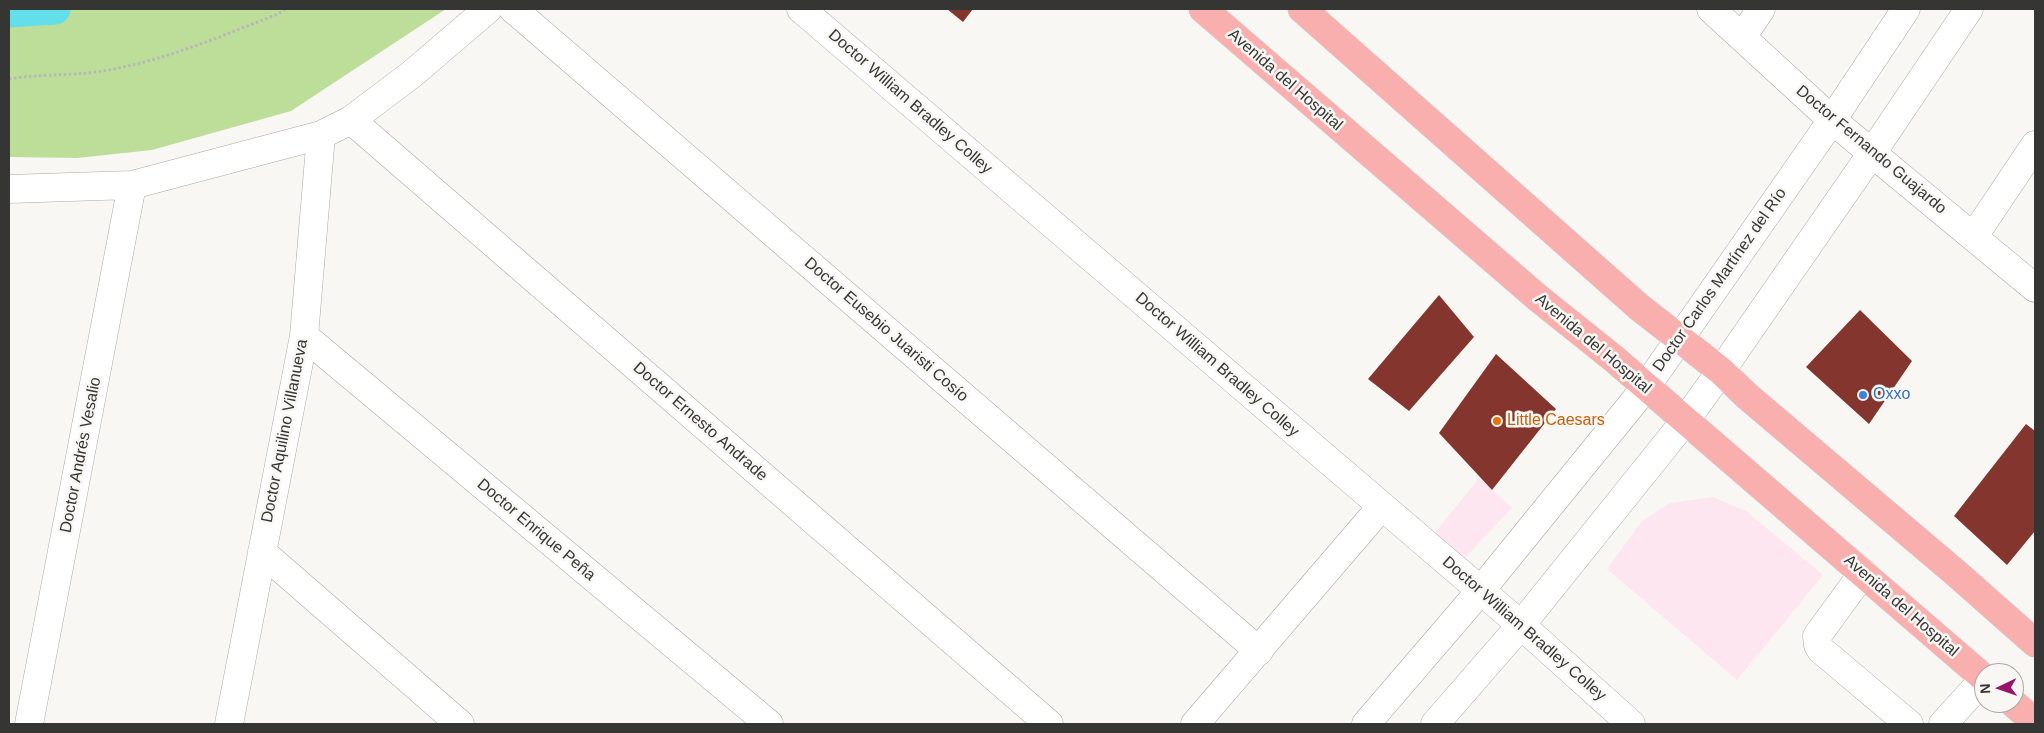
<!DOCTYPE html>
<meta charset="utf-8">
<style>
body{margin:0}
#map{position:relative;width:2044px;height:733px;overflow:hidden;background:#f8f7f4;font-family:Helvetica,sans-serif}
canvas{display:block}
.frame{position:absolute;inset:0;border:10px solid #353534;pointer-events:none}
.north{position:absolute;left:1974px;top:663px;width:50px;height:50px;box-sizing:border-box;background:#f8f7f4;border:1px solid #aaa9a7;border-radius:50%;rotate:267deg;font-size:14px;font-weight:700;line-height:20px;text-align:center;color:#353534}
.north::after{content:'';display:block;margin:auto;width:18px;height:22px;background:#981369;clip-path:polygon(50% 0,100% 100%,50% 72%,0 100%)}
</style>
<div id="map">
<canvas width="2044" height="733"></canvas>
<div class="frame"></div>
<div class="north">N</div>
</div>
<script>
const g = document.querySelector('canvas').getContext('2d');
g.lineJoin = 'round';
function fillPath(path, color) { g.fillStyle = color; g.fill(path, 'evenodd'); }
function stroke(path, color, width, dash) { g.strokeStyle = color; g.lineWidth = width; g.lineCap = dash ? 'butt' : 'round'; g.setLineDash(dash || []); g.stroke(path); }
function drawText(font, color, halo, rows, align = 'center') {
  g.font = font + ' Helvetica,sans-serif'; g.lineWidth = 5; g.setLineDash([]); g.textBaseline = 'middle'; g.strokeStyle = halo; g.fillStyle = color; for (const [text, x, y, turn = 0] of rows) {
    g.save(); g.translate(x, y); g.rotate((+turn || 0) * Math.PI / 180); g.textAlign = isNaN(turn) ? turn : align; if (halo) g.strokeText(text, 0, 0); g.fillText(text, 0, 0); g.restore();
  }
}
fillPath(new Path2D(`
 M1479,478L1512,508L1462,561L1433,535Z
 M1713,497L1746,511L1823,575L1737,680L1607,569L1642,521L1670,503Z`), '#fee6f0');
fillPath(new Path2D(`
 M9,9H446L291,111L152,150L77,158L9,157Z`), '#bdde99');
stroke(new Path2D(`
 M9,12L55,9`), '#64dee8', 31);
fillPath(new Path2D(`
 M947,9H973L963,22Z
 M1439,295L1474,337L1409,411L1368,379Z
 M1860,310L1912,361L1869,424L1806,367Z
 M1496,354L1556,409L1492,490L1439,433Z
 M2026,424L2035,431V531L2007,565L1954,516Z`), '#84362e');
const minor = new Path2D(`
 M513,9L1259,651
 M801,9L1521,625L1631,724
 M1711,9L1832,120L2035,288
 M1742,37L1761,9
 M351,120L1049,724
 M9,189L132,185L321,135L351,120L412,74L488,9
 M1974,236L2035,145
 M304,336L769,724
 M262,552L460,724
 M1863,573L1817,636L1818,645L1821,650L1909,724
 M29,724L132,185
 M229,724L304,336L321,135
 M1195,724L1382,506
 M1366,724L1481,590L1646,387L1832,120L1906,9
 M1435,724L1521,625L1685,421L1721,371L1872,153L1969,9
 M1943,724L1984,679`);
const major = new Path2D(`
 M1203,9L1538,298L1613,358L1984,678
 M1302,9L1639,307L1721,371L1747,396L1957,574L2035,643
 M2013,703L2035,722`);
stroke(minor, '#a9a9a5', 29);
stroke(major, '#d3d3d2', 29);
stroke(new Path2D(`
 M9,79C38,74 67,76 96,72C160,63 218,37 278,14L285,9`), '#b9b8b6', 3, [2.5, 2.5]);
stroke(minor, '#fff', 28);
stroke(major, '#faafaf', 28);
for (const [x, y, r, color] of [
 [1863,395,5,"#3f7fe0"],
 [1497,421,5,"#e8710a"]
]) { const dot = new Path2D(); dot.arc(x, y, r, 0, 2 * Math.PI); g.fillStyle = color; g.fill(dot); stroke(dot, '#f8f7f4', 2); }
drawText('16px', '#353534', '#f8f7f4', [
 ["Avenida del Hospital",1285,80,41],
 ["Doctor William Bradley Colley",910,102,41],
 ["Doctor Fernando Guajardo",1871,150,40],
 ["Doctor Carlos Martínez del Río",1720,280,-55],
 ["Doctor Eusebio Juaristi Cosío",886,330,41],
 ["Avenida del Hospital",1593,344,40],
 ["Doctor William Bradley Colley",1217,365,41],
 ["Doctor Ernesto Andrade",700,422,41],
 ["Doctor Aquilino Villanueva",285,431,-79],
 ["Doctor Andrés Vesalio",81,455,-79],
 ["Doctor Enrique Peña",536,530,40],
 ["Avenida del Hospital",1901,606,41],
 ["Doctor William Bradley Colley",1524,629,41]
]);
drawText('16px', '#366cbe', '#f8f7f4', [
 ["Oxxo",1873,395]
], 'left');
drawText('16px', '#c56008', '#f8f7f4', [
 ["Little Caesars",1507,421]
], 'left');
</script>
